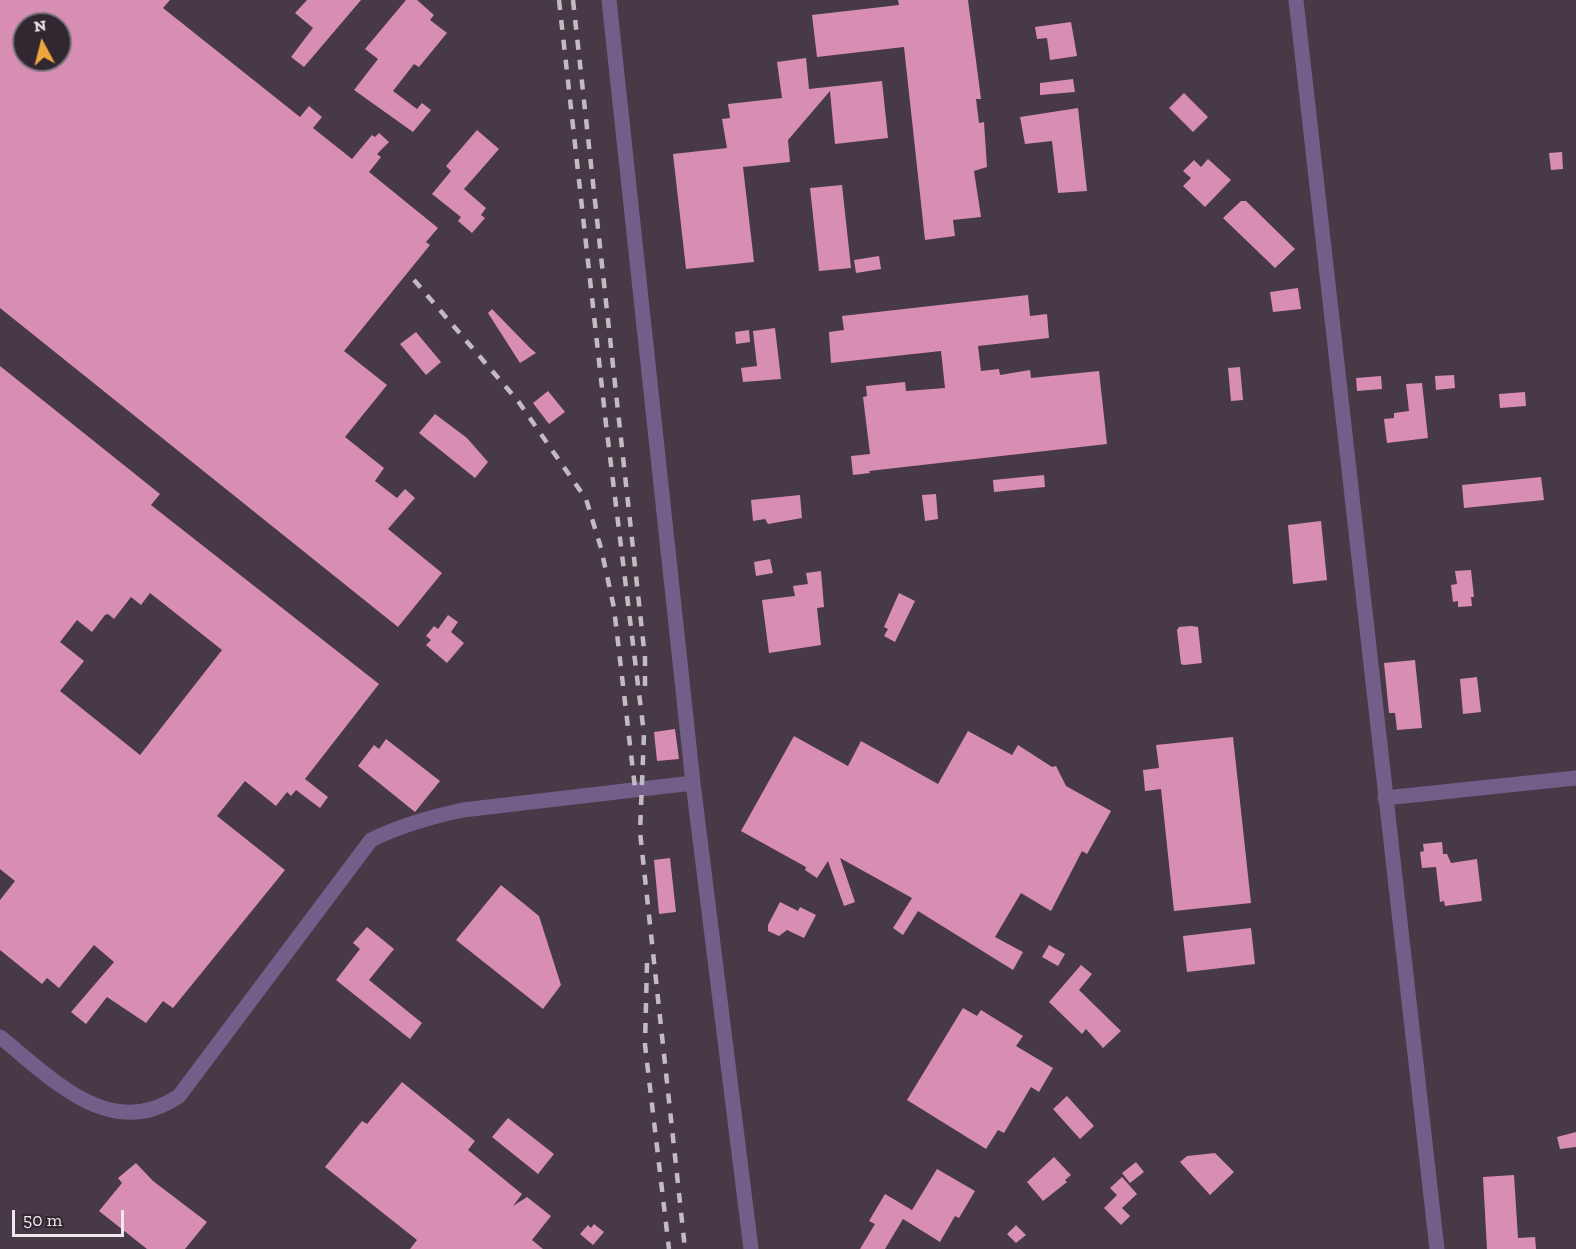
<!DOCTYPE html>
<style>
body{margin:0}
#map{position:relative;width:1576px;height:1249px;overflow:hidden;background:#3a313a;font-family:"Zilla Slab",serif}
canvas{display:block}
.north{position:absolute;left:12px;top:12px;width:60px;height:60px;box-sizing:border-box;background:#302730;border:2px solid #7c747c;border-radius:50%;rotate:353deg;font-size:16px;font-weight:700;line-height:24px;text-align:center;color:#eee7ed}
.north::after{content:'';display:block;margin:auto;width:21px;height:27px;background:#efa73d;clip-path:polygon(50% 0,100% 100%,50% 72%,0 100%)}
.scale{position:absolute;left:12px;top:1210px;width:112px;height:27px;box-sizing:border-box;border:3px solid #eee7ed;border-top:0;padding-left:8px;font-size:18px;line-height:21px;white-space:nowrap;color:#eee7ed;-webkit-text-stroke:4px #302730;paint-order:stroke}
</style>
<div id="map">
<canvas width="1576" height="1249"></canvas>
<div class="north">N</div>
<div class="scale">50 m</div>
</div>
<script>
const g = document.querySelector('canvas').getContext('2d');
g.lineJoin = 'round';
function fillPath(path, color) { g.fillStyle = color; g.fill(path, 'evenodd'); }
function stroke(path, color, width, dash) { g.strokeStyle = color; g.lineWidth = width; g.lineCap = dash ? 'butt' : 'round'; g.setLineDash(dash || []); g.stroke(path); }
fillPath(new Path2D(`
 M0,0H1576V1249H0ZM24,24H60V60H24Z`), '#473946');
fillPath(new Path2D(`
 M0,0H170L163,8L300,117L309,106L322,117L313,128L352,159L372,135L375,137L379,133L389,142L377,154L381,157L369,172L438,228L426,242L430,245L344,351L387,385L345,437L384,468L375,481L397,498L405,489L415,498L388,529L442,573L398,627L0,308ZM24,24H60V60H24Z
 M307,0H361L304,67L291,57L313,28L295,13Z
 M406,0H417L434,15L430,20L447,33L419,67L414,64L393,91L417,109L422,103L431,110L413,132L354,90L378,59L365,49Z
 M898,0H968L981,99H976L979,123L984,122L987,167L974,171L981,217L953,220L955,236L925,240L904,47L817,57L812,15L899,5Z
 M1071,22L1077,56L1050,60L1047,38L1037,39L1035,27Z
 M806,58L809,89L882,81L888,138L835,144L830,91L788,140L790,162L743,167L754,262L686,269L673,154L727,148L722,119L730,118L728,104L782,98L777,62Z
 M1073,79L1075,92L1040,95V83Z
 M1184,93L1208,117L1193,132L1169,108Z
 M1078,108L1087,191L1058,193L1052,141L1025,144L1020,117Z
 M477,130L499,149L464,189L486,208L481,215L485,218L472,233L458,221L461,217L432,194L451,171L446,166Z
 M1562,152L1563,169L1551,170L1549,153Z
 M1208,159L1231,180L1205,207L1183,186L1191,178L1183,171L1194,160L1201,167Z
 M842,185L851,268L819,271L810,188Z
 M1241,201H1246L1295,249L1275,268L1223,218Z
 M879,256L881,269L856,273L854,260Z
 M1298,288L1301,309L1273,312L1270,292Z
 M1028,295L1030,316L1047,314L1049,338L978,346L981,371L999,369L1000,375L1030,370L1031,378L1099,371L1107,444L869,471L870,473L853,475L851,456L870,454L863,397L867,396L866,386L905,382L906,391L945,388L941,351L831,363L829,332L844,330L842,316Z
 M492,309L530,348L536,353L520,363L488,313Z
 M775,328L781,379L743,382L741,368L757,366L753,331Z
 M749,330L750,342L736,344L735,332Z
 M416,332L441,362L426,375L400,344Z
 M0,366L160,494L151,505L379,684L305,779L328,797L320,808L296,790L291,796L287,792L276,806L245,781L217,816L285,870L173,1008L163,1001L146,1023L107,997L86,1024L71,1012L114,962L94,945L59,988L47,978L42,984L0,950V900L15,881L0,869ZM150,593L222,650L140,755L60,691L84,661L60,642L77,620L92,632L105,615L108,614L114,619L131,597L141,605Z
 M1240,367L1243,400L1231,401L1228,368Z
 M1454,375L1455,388L1436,390L1435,376Z
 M1381,376L1382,389L1357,391L1356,378Z
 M1422,383L1428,438L1387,443L1384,419L1394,418V413L1409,411L1406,384Z
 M548,391L565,412L549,424L533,403Z
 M1525,392L1526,406L1500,408L1499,394Z
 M435,414L467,438L488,462L475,478L419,433Z
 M1044,475L1045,487L994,492L993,480Z
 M1541,477L1544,500L1464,508L1462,485Z
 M936,494L938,519L925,521L922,495Z
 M800,495L802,518L768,524L765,519L753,521L751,500Z
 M1321,521L1327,580L1293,584L1288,525Z
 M770,559L773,573L756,576L754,562Z
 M1471,570L1474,597H1471L1472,606L1458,607V601L1453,602L1451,585L1457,584L1455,571Z
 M821,571L824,607L817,608L821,645L769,653L762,600L795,596L793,586L808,584L806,573Z
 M899,593L915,601L895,642L884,636L888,629L884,627Z
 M448,615L458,622L451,632L464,643L447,663L426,645L431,640L426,636L434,626L438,629Z
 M1191,626L1198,627L1202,663L1184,665L1181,664L1177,630L1179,627Z
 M1415,660L1422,728L1397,730L1395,713H1389L1384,663Z
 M1477,677L1481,712L1463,714L1460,679Z
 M675,729L679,759L657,761L654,732Z
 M968,731L1012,755L1018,745L1052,767L1056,766L1066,786L1111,811L1087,854L1082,851L1051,911L1021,893L995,937L1023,952L1013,970L918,911L903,935L893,928L912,898L840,858L855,902L844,906L828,861L817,878L805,870L806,867L741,831L794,736L848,766L861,741L938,784Z
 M1233,737L1251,903L1174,911L1161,789L1145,791L1143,770L1159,768L1156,745Z
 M386,739L440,781L415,812L358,766L374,745L379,749Z
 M1442,842L1443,854H1447L1451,863L1477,859L1482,901L1445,906L1444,901L1440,902L1436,867L1422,868L1420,852L1424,851L1423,844Z
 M670,858L676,912L659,914L654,860Z
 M501,885L539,916L561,985L543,1009L456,940Z
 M780,902L798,911L800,907L816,915L804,938L787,930L779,936L768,931V925Z
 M367,927L394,949L369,980L422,1023L410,1039L336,980L360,949L353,943Z
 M1251,928L1255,964L1187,972L1183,936Z
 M1049,945L1065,954L1058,966L1042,957Z
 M1081,965L1092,974L1079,990L1121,1031L1103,1048L1086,1029L1082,1034L1049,1002Z
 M963,1008L977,1016L981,1010L1023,1036L1016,1046L1053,1068L1039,1092L1031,1087L1004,1133L998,1130L986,1149L907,1100Z
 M402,1082L475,1141L468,1150L522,1194L513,1206L527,1197L551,1216L532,1240L543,1249H410L417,1240L325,1167L362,1121L367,1124Z
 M1067,1096L1094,1126L1080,1139L1053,1109Z
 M508,1118L554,1154L538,1174L492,1137Z
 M1576,1132V1147L1560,1149L1557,1137Z
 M1215,1153L1234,1172L1210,1195L1180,1162L1187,1156Z
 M1054,1157L1071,1175L1065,1180L1067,1182L1043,1201L1027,1182Z
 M1136,1162L1144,1172L1130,1183L1122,1173Z
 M136,1163L153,1181L207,1222L185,1249H147L99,1211L122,1183L118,1178Z
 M937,1169L975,1191L959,1218L955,1216L940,1242L903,1219L885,1249H860L875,1224L869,1221L885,1194L912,1210Z
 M1514,1175L1518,1238L1535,1237L1536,1249H1487L1483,1177Z
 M1122,1177L1137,1194L1122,1208L1130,1216L1121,1225L1104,1208L1117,1195L1110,1188Z
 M594,1224L604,1232L593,1245L580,1234L588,1225L591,1228Z
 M1016,1225L1026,1235L1016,1243L1007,1234Z`), '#d88eb3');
stroke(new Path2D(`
 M609,0L693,783L751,1249
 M1296,0L1437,1249
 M1385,798L1576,778
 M0,1037C52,1078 110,1143 179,1096L371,840C401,825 430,817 463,810L693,783`), '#735e8a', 15);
stroke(new Path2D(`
 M559,0L606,424L644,734L640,832L685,1249
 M573,0L645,658V686
 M414,280L518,401L586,499L601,548L614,608L635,788
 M647,963L645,1045L669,1249`), '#c3bbc2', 4.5, [10, 10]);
</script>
